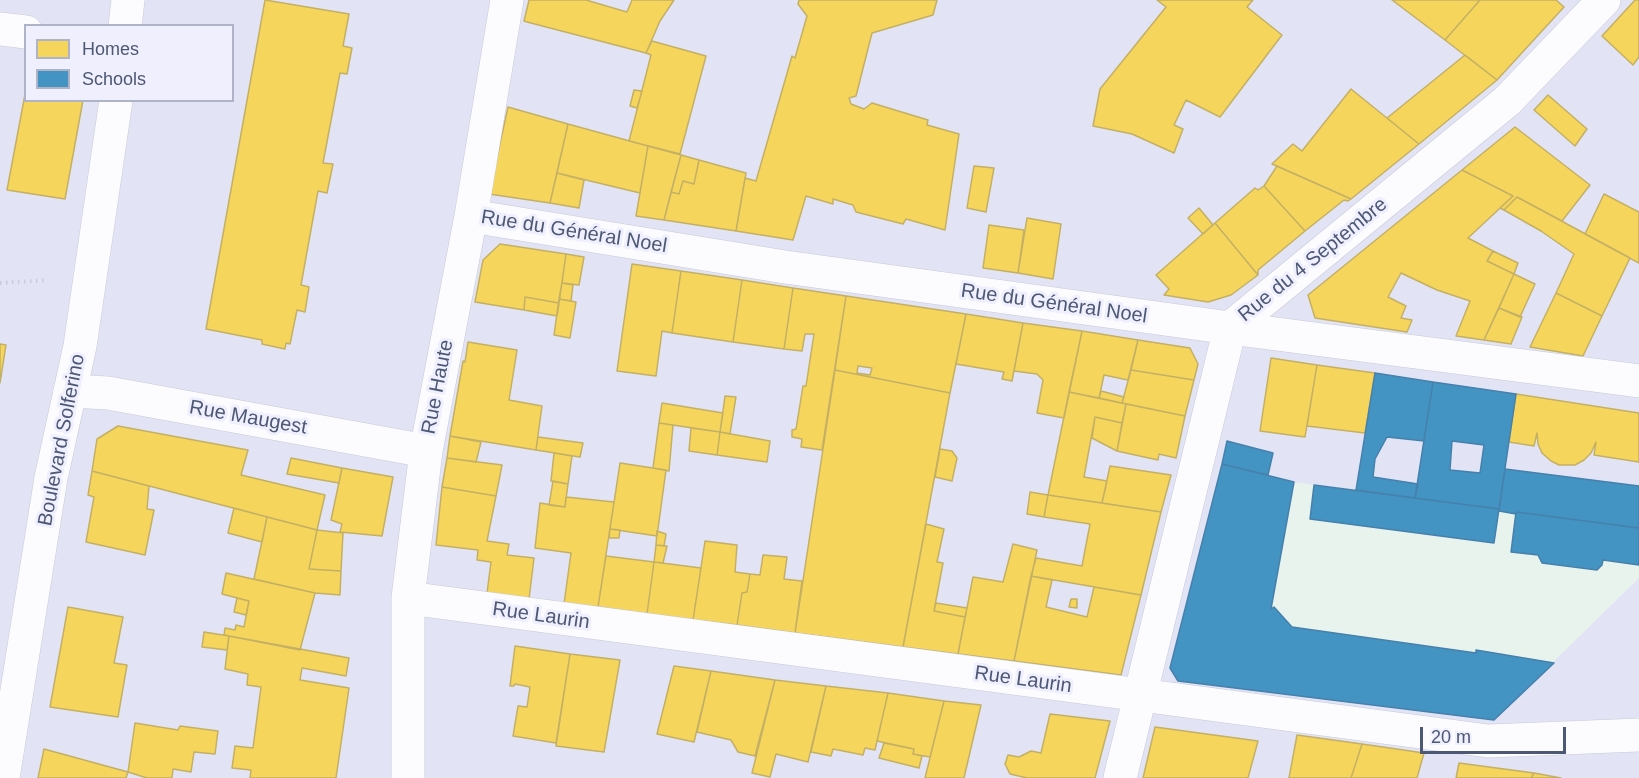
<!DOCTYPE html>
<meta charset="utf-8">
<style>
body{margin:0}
#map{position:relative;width:1639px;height:778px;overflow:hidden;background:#ecedf7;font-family:Helvetica,sans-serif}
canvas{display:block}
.legend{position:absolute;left:24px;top:24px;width:210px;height:78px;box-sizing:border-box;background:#efeffe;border:2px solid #aeb3c7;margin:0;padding:8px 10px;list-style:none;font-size:18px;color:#4d5875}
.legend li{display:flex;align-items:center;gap:12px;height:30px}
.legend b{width:30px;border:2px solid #aeb3c7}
.scale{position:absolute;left:1420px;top:727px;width:146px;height:27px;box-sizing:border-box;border:3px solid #4d5875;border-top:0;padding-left:8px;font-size:18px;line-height:21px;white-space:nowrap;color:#4d5875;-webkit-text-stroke:4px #efeffe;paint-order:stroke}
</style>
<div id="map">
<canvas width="1639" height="778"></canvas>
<ul class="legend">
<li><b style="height:16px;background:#f6d55c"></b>Homes</li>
<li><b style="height:16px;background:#4393c3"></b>Schools</li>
</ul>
<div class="scale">20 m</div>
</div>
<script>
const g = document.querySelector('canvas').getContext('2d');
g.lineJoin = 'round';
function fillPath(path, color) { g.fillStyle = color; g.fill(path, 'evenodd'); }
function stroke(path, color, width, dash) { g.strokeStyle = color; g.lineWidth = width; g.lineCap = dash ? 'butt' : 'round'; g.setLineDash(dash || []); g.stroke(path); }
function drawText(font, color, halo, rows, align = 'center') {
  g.font = font + ' Helvetica,sans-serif'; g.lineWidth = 6; g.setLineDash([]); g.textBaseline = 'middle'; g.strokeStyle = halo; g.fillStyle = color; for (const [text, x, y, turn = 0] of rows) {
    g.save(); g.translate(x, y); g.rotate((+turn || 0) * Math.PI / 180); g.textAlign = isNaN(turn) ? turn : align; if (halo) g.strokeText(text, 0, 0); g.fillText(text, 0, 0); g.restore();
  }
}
fillPath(new Path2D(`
 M0,0H1639V778H0ZM26,26H232V100H26Z`), '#e2e4f6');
fillPath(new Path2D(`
 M1222,464L1294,482L1499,509V511L1639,528V578L1494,720L1178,681L1170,668Z`), '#e8f3ed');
const homes = new Path2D(`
 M265,0L349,14L343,46L352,48L347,74L340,73L323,163L333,164L327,193L318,191L301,285L309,287L305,312L297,310L290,344L286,343L285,349L262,344V340L206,329Z
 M529,0H586L627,12L632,0H674L660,21L646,53L527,22L524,21Z
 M799,0H937L933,15L872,33L856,96L849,98L851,104L864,109L872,103L928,120L927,125L959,134L945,230L906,219L903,224L856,212L853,205L833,199V204L806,196L793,240L736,231L745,178L756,181L792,56L795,58L807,16L798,4Z
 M1157,0H1253L1247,7L1282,35L1220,117L1186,100L1174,125L1183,129L1174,153L1132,134L1093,126L1100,89L1166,7Z
 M1392,0H1480L1445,40Z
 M1480,0H1556L1564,7L1497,80L1445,40Z
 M1635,0H1639V57L1633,65L1602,36Z
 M652,41L706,56L680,154L629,141L651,55L646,53Z
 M1465,55L1497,80L1419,144L1387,118Z
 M26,89V100H83L65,199L7,190Z
 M1351,89L1419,144L1351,199L1272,164L1293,144L1302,151Z
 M634,90L642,91L637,108L630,106Z
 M1548,95L1587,129L1575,146L1534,110Z
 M508,107L568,124L550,203L489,194Z
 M568,124L648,146L640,193L557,173Z
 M1515,127L1590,185L1562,221L1517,197L1504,210L1500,208L1513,196L1462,170Z
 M648,146L681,155L664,220L636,216Z
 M681,155L699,160L694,184L683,181L679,194L671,192Z
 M699,160L746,173L736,231L664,220L671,192L679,194L683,181L694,184Z
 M974,166L994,168L986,212L967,208Z
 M1277,166L1351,199L1348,201L1344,200L1305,231L1264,186Z
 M1462,170L1513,196L1468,238L1493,251L1487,261L1514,274L1484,340L1456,336L1470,301L1437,290L1401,273L1388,297L1406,306L1401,318L1412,320L1407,332L1315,318L1308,295Z
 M557,173L584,180L579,208L550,203Z
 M1264,186L1305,231L1258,270V275L1215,223L1255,188L1258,190Z
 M1604,194L1639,212V263L1585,234Z
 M1517,197L1630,258L1602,316L1556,293L1574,254L1541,231L1504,210Z
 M1199,208L1213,225L1203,234L1188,218Z
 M1027,218L1061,224L1053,279L1018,273Z
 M1215,223L1258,275L1231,295L1208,302L1164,295L1169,289L1156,275Z
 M989,225L1024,230L1018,273L983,268Z
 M500,244L566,254L559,303L525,297L524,310L475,302L483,260Z
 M1493,251L1518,263L1514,274L1487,261Z
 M566,254L584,257L579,285L562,283Z
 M632,264L681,271L672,333L662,331L656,376L617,371Z
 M681,271L742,280L733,342L672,333Z
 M1514,274L1535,284L1520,317L1499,308Z
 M742,280L793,288L784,349L733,342Z
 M562,283L573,285L571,301L559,299Z
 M793,288L846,296L822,450L801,447L802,439L792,437V430L796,429L803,386H806L814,334H805L802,351L784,349Z
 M1556,293L1602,316L1583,356L1530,347Z
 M846,296L966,314L950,393L835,370ZM858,366L872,368L870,375L857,373Z
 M525,297L559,303L557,316L524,310Z
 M559,299L576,302L570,338L554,335Z
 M1499,308L1522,317L1511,344L1484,340Z
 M966,314L1023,323L1012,381L1002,379L1004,372L956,364Z
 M1023,323L1082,331L1064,418L1037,413L1043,380L1037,374L1014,371Z
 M1082,331L1138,340L1128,380L1104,375L1099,398L1069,392Z
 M1138,340L1190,348L1198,364L1194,380L1131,370Z
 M468,342L517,350L509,400L542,406L536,450L450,436L463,361L465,362Z
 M0,344L6,345L0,383Z
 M1271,358L1317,365L1305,437L1260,431Z
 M1317,365L1375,373L1365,433L1307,426Z
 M835,370L950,393L903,647L795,633Z
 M1131,370L1194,380L1185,416L1122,403Z
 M1101,391L1124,397L1122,403L1099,398Z
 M1069,392L1126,404L1122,423L1095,417L1084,477L1107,481L1102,503L1048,495Z
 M1516,394L1639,413V462L1594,455L1596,442L1591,453L1584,460L1575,465H1559L1551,461L1542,453L1538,444L1537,433L1534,446L1509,442Z
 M725,396L736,397L730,434L720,432Z
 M662,403L723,413L720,432L659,423Z
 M1126,404L1185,416L1176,458L1159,454L1158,460L1117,451Z
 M1095,417L1122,423L1117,451L1092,438Z
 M659,423L673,425L669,471L653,468Z
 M118,426L248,450L241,475L325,495L317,530L92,471L97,439Z
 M691,428L720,432L717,455L689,451Z
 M720,432L770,441L767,462L717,455Z
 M450,436L481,442L476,462L447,458Z
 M538,437L583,443L580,457L536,450Z
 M940,449L952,451L957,458L952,481L935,477Z
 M554,453L572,456L568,484L551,481Z
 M291,458L342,468L339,483L287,474Z
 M447,458L502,465L496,496L442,487Z
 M620,463L666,470L657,536L610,529Z
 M1110,466L1171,475L1161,512L1102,503Z
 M342,468L393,477L382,536L340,532L342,524L331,520Z
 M92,471L149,486L147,509L154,510L145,555L86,542L94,497L88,495Z
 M553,481L568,484L565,507L549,505Z
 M442,487L496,496L487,541L509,544L507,555L534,558L529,599L487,593L491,562L477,560L478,550L436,545Z
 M1030,492L1048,495L1044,517L1027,514Z
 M1048,495L1161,512L1141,595L1031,576L1036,558L1082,566L1090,524L1044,517Z
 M566,497L614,502L598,607L564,604L571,553L535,548L540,503L565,507Z
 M234,508L267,517L262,542L228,533Z
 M267,517L317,530L309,569L341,571L340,595L315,593L254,579Z
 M926,524L944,529L937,562L943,563L934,611L965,617L958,654L903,647Z
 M610,529L620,530L619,538H609Z
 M317,530L343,533L341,571L309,569Z
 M657,531L666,534L664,546L656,545Z
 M705,541L737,545L735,572L750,574L747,592L742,593L737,625L693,620Z
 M1013,544L1037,550L1014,661L958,654L973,577L1003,582Z
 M656,545L667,546L663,563L654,562Z
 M763,555L787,557L784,579L802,581L795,633L737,625L742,593L747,592L750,574L760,575Z
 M606,556L654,562L647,614L598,607Z
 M654,562L701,568L693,620L647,614Z
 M226,573L315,593L300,650L224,635L225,628L235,630L236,625L244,627L249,601L222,594Z
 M1031,576L1052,580L1046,607L1087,617L1094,587L1141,595L1121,675L1014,661Z
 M237,598L249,601L246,615L234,612Z
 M1071,599H1077V608L1069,607Z
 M936,603L967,608L965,617L934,611Z
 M68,607L123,617L114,663L127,665L118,717L50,707Z
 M204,632L229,636L227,650L202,647Z
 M229,636L349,658L346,676L302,668L300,680L349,688L336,778H250L251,770L232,768L235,746L253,748L261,687L247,685L248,674L225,669Z
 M515,646L570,654L556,743L513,736L518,706L527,707L530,687L515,684L514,686H510Z
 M570,654L620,660L604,752L556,746Z
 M674,666L711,671L694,742L657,734Z
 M711,671L775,680L755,756L738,752L731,740L697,732Z
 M775,680L826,686L808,762L776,754L770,777L752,773Z
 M826,686L888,693L875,750L865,748L863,755L833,749L831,756L811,752Z
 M888,693L944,701L930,757L913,754L914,749L877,741Z
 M944,701L981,705L964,778H925Z
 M1050,714L1110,721L1095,778H1027L1010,774L1005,764L1008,755L1019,757L1031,751L1041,753Z
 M135,723L178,730L180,726L218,731L215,754L194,752L191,772L173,769L172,778H147L128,772Z
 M1155,727L1258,741L1248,778H1143Z
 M1297,735L1362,744L1351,778H1289Z
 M884,743L914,749L913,754L922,756L919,768L879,758Z
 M1362,744L1424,753L1417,778H1351Z
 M44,749L128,772L126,778H38Z
 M1459,763L1534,773L1531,778H1456Z
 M1534,773L1561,778H1531Z`);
fillPath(homes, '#f6d55c');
stroke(homes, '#c3b064', 1.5);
const schools = new Path2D(`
 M1375,373L1433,382L1424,441L1387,437L1375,459L1373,477L1418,484L1415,498L1356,490Z
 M1433,382L1516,394L1499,509L1415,498ZM1452,441L1484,445L1480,473L1450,470Z
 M1227,441L1273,453L1268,475L1222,464Z
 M1222,464L1294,482L1271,609L1274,607L1292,627L1476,653V650L1554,663L1494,720L1178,681L1170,668Z
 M1505,469L1639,486V528L1516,512V514L1499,511Z
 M1314,485L1499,509L1494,543L1310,519Z
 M1516,512L1639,528V565L1603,560L1602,565L1597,570L1542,563L1538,555L1511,552Z`);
fillPath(schools, '#4393c3');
stroke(schools, '#4681ac', 1.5);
const street = new Path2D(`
 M0,29L26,32
 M471,216L785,267L1230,328L1639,381
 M70,391L108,393L426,451
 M408,598L1488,741L1639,735
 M408,778V598L426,451L471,216L507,0
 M1120,778L1230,328L1507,101L1604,0`);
const secondary = new Path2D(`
 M125,26L128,0
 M3,778L51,478L80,346L116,100`);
stroke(street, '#c7cad7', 34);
stroke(secondary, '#c8cbd8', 34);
stroke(new Path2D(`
 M0,283L48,280`), '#c9ccd6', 4, [1.5, 4.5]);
stroke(street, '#fcfcfe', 33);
stroke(secondary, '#fcfcfe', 33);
drawText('20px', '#4d5875', '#efeffe', [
 ["Rue du Général Noel",574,232,9],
 ["Rue du 4 Septembre",1313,260,-39],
 ["Rue du Général Noel",1054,304,8],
 ["Rue Haute",438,387,-79],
 ["Rue Maugest",248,418,10],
 ["Boulevard Solferino",62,440,-79],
 ["Rue Laurin",541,616,8],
 ["Rue Laurin",1023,680,8]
]);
</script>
